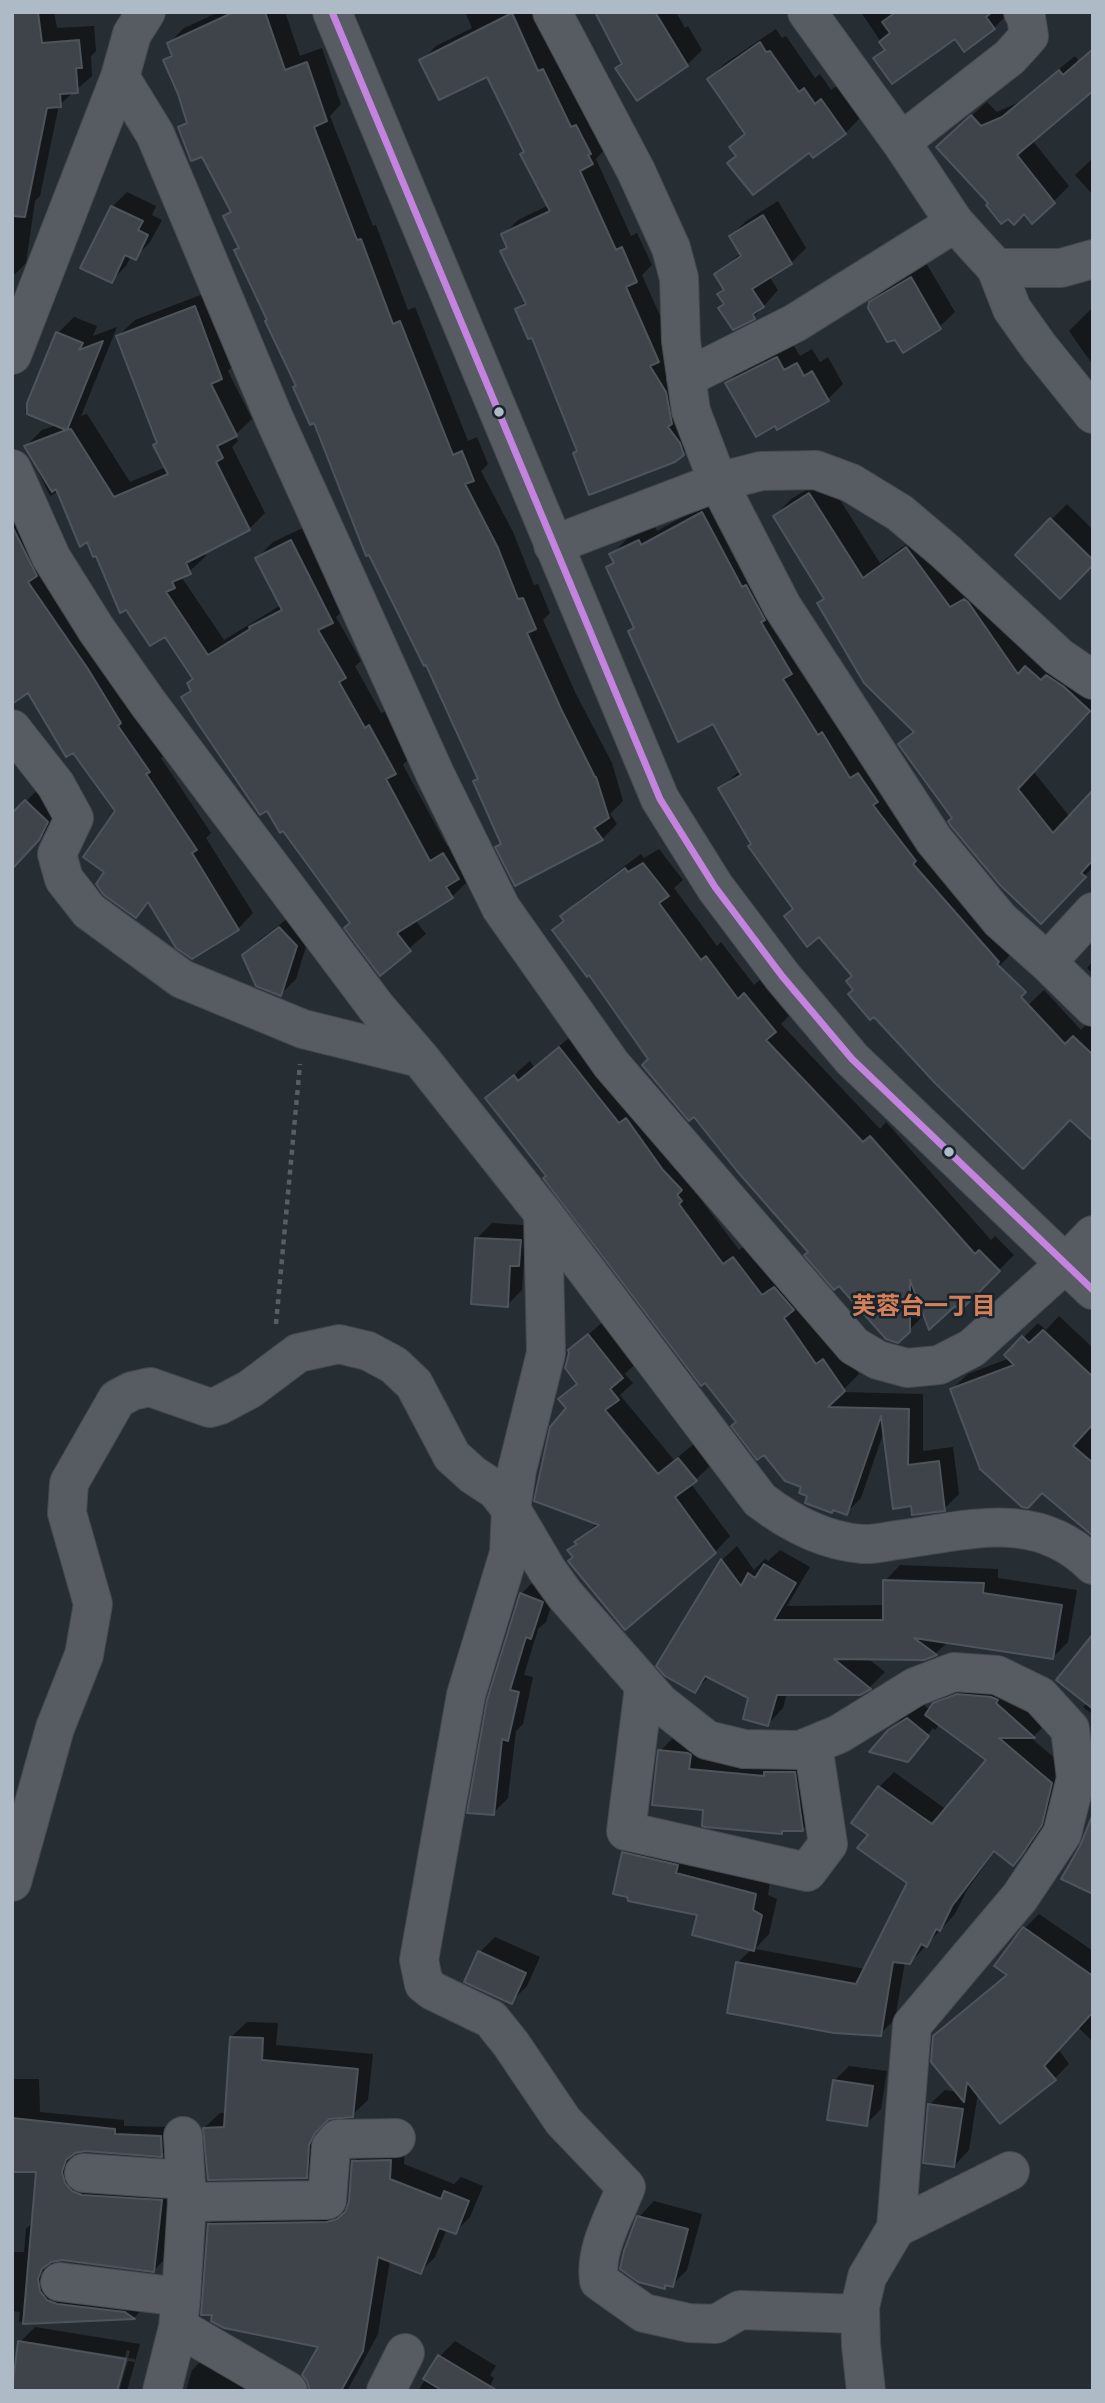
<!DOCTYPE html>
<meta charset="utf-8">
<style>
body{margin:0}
#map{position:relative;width:1105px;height:2403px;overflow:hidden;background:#262d33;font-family:"Work Sans",sans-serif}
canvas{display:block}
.frame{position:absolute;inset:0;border:14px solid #aebac6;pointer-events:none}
</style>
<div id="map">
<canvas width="1105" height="2403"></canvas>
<div class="frame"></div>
</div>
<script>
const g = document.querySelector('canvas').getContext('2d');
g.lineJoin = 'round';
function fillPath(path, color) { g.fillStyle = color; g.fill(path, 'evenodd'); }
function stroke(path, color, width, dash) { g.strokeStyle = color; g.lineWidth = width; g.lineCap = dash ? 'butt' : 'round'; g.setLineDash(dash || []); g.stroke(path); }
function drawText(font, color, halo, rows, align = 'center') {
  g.font = font + ' "Work Sans","Noto Sans JP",sans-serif'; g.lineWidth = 5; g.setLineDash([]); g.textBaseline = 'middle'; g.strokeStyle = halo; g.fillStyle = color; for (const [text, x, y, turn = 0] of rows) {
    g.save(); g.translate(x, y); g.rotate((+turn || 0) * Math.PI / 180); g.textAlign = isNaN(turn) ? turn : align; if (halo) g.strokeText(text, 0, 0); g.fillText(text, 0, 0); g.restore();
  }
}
fillPath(new Path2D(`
 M12,12H54L57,28L94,26L96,51L91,56L92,76L59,105L40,196L35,201L26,263L12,277Z
 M219,12H285L300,56L322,48L341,104L330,116L373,226L376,225L408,310L415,307L468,441L477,437L488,464L481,471L513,532L534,585L538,584L550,613L543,620L576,694L612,763L623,801L610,814L617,824L602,839L515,884L502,843L475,782L479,778L236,251L240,246L225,217L232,210L203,155L180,127L188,120L165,60L173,52L169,43L184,28Z
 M465,12H533L554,57L558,55L607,147L596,159L631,236L637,233L652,265L642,275L673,345L698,438L683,453L579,450L533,335L517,309L526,300L503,251L508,246L503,235L518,220L549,205L488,74L421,61L436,46L472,28Z
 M597,12H676L685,28L688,26L702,50L687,65L623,63Z
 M861,12H1009V13L994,28L875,58L885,48Z
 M776,29L782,38L786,36L815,78L820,74L831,90L837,86L860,118L845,133L809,150L737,155L731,147L746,132L709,79L724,64Z
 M1093,49V89L1032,140L1069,186L1033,222L1024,211L990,203L953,132L987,102L997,112L1019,102L1075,56L1079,61Z
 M1093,158V195L1075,175Z
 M127,192L156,206L152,215L162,220L150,242L135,258L131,256L126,266L111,281L112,207Z
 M778,201L806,248L791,263L769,276L778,290L754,317L725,303V289L716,274L741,253L731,236L746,221Z
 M926,263L955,312L939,327L871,303L887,287Z
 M211,291L237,362L228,371L252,419L235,435L238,441L232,447L265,513L249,529L204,552L206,556L182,578L224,640L281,605L257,558L273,542L307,526L348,605L336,617L361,661L355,666L381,713L386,711L411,756L403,765L447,846L460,838L468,881L452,897L415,920L426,934L380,973L352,922L183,697L192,688L194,678L165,635L96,554L59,491L50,496L26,446L42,430L57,425L25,412L58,333L74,317L97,326L93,336L117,327L81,416L87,414L130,482L166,467L118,336L135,320Z
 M1093,307V365L1069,331Z
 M792,343L800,356L812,349L820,362L828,357L843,384L828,399L727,383L742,368Z
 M826,478L880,563L923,532L1093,682V707L1033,771L1070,817L1093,793V867L1057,905L954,818L900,744L914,730L819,603L825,597L775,516L791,499Z
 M717,498L799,665L833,721L838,718L1014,951L968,998L1001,1031L1044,990L1081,1030L1089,1022L1093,1026V1139L1071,1117L855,989L854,976L753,844L720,788L741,770L714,722L630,631L635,626L608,568L615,561L612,554L627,539L655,526L657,531Z
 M1067,504L1093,530V563L1017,554Z
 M28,512L164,755L161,758L211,833L206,838L253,913L238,929L150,902L136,916L107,871L117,811L29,691L12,693V522Z
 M41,786L54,823L12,867V810L16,812Z
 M659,849L683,880L674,888L717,946L721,942L754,985L760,980L789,1016L781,1024L880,1129L886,1122L991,1240L995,1236L1014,1255L960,1309L955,1304L925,1314L909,1330L810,1251L650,1059L589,973L554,930L565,919L563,916L578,901L641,854L644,858Z
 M295,913L311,930L296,979L281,994L244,955L259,940Z
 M1093,961V974L1087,968Z
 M575,1033L739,1250L749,1243L799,1303L832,1350L839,1345L859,1374L841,1392L923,1394V1451L953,1447L959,1494L944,1509L914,1513L884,1431L861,1498L846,1513L835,1508L832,1511L809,1495L803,1486L737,1422L488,1098L530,1061L534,1067Z
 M492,1223L536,1226L534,1249L524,1259L522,1290L507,1305L477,1238Z
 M1059,1316L1093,1348V1534L952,1389L968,1374L1010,1358L1006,1355L1038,1323L1046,1330Z
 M604,1321L637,1362L625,1374L633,1383L620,1395L674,1460L694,1444L711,1465L691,1484L730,1536L715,1552L575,1556L570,1550L598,1522L568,1408L560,1399L578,1382L570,1350Z
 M737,1546L754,1570L765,1559L768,1561L780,1550L810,1567L787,1606L885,1605V1581L900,1565L998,1569V1578L1077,1590L1068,1642L1053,1657L949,1641L936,1653L924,1658L866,1657L885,1672L870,1687L859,1694L787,1693L783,1708L768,1724L750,1697L709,1677L694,1691L658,1665L722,1560Z
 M536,1579L557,1587L546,1622L538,1629L524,1675L533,1677L523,1724L516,1731L508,1798L493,1813L489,1700L521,1594Z
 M1093,1637V1726L1091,1713L1083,1707L1087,1703Z
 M973,1680L1048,1722L1034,1736H1029L1066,1768L1056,1808L1028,1849L1013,1863L996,1850L967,1890L955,1914L910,1963L905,1962L895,2019L880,2034L737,1963L752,1949L699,1914L623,1853L638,1838L770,1879L768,1895L777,1899L769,1934L755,1949L865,1969L909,1883L870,1834L879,1787L894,1772L947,1810L988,1760L940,1724L935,1730L933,1728L918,1747H921L908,1760L889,1731L905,1715L923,1704L930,1710L950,1689Z
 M675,1736L810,1757L817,1814L802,1830L784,1829L782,1832L705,1808L660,1751Z
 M1039,1914L1093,1951V2042L1078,2027L1058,2049L1069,2064L1054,2079L978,2093L969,2150L954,2166L929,2105L945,2090L958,2092L935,2037L1008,1973L1024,1929Z
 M495,1937L540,1957L527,1986L512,2001L480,1952Z
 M247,2022L278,2023L276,2045L373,2054L368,2100L352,2115L328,2117L324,2129L321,2161L306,2177L204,2128L220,2113H226L231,2037Z
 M849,2066L887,2071L881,2109L866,2124L834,2081Z
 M12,2079H39L40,2112L124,2120V2126L170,2127L171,2145L162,2155L85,2149L74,2152L71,2162L171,2192L163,2261L154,2270L62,2259L50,2261L47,2268L49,2281L143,2308L135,2317L19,2322L20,2312L12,2311V2252H24L26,2229L32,2223L38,2171L12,2170Z
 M369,2146H405L404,2164L454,2184L461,2177L483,2186L470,2217L455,2232L447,2229L435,2257L420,2272L390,2260L378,2334L347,2391H311L321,2346L209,2224L224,2209L349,2206L354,2161Z
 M654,2201L702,2214L687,2270L672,2285L668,2284L664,2287L639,2217Z
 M35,2327L140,2344L127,2391H119L128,2361L135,2362V2359L128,2358L130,2351L127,2350L125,2357L31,2342V2345L20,2342Z
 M455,2341L496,2366L490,2375L494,2378L487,2391H418L440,2356Z
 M207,2355L284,2391H186L192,2370Z`), '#0007');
const building = new Path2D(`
 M12,12H38L42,43L79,40L82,68H76L78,93L60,94L61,107L47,108L25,217L12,216Z
 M234,12H265L285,70L307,62L327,121L314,127L357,240L361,239L393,324L400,321L453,455L462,451L474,481L465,484L498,548L518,599L523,598L536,629L527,633L561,709L595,777H596L609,818L594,828L603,840L515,886L495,847L501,844L473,781L478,779L426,665L424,666L369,555L366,556L314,423L310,425L293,387L296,386L265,321L267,320L234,250L239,248L223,216L231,212L202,157L191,161L178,127L187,123L178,94L163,60L172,56L167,43Z
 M595,12H655L688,66L637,101L615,68L622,64Z
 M896,12H992L986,17L995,29L964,52L955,39L892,84L873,58L885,50L879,42L890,33L882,22Z
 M512,13L538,71L543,69L571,127L576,125L591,154L588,155L593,164L580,171L616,250L622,247L637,282L626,287L659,362L650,366L666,392L672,424L668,427L680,443L684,455L675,462L589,495L573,453L577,451L532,338L528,339L515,309L526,304L500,251L507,248L501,234L550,211L520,154L524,152L487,77L439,100L419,60Z
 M760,42L766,52L770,51L799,92L804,88L815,104L821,99L846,134L813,158L809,153L753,195L727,163L736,156L729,147L745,134L707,79Z
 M1093,49V91L1017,155L1055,203L1032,224L1024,214L1014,225L1008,219L1001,224L986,205L988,203L936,147L971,115L981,126L1002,117L1059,70L1063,75Z
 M111,206L143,221L138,230L148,235L136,260L125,255L112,283L80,268Z
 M763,215L792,264L752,289L764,307L753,314L755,319L733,330L718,308L724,304L717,294L724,290L714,274L741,256L729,236Z
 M911,277L941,329L903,353L895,340L887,342L868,308L869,302Z
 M195,306L222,379L211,384L237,436L217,446L223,458L216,462L250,530L186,563L191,574L172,582L175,588L166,592L208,655L250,629L249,627L282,610L255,558L291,540L333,623L318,630L346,678L339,682L365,728L369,725L396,774L386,779L430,861L443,853L459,879L446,887L453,898L397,933L411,951L380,976L344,928L350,923L283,831L280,833L267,811L260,815L197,722L181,697L191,691L187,683L193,679L165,637L150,646L126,610L120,613L96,556L93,557L87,542L80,547L56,489L52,492L24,446L66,430L27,414V403L56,332L83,343L79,350L103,341L67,430L71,429L114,497L168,474L153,445L157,443L116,336Z
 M777,357L784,370L797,363L804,376L812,371L829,401L777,430L775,426L756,437L725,383Z
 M809,493L863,578L906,547L950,607L964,599L968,602L1018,674L1025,666L1041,680L1046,675L1063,686L1090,711L1018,789L1053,833L1093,790V860L1081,873L1086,877L1041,924L1001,886L951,826L948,821L952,818L898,744L914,732L864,683L817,603L824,599L773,516Z
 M702,512L742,587L746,585L765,620L761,622L792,674L783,679L818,735L822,732L850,778L858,773L878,802L873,805L916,861L913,864L999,962L997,964L1026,992L1021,997L1065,1044L1073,1036L1093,1055V1141L1070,1120L1023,1169L935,1083L874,1017L870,1020L848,994L853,990L846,981L852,976L819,937L807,947L784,916L793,909L748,846L751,844L718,788L741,775L713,724L678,742L628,631L634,628L606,567L614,563L609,554L639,540L641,545Z
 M1050,518L1093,560V565L1060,599L1015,555Z
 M12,526L37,576L28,582L88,669L121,723L118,726L150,772L146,774L197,850L192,853L239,930L192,959L176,948L148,902L136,918L104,895L96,884L104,872L83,857L115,811L73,753L66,757L28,693L12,704Z
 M25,800L48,822L39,840L12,869V813Z
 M643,863L669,896L659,903L701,960L706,956L738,999L744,993L776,1032L766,1040L863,1142L870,1136L975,1254L979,1250L1000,1271L960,1311L955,1306L929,1330L910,1280V1332L898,1343L886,1339L839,1286L834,1290L804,1255L808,1252L737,1171L694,1117L689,1121L642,1065L648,1059L589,975L587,977L552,930L564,921L560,916L625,868L628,872Z
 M279,927L297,946L281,996L256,986L242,955Z
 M559,1047L619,1123L626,1118L663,1170L682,1190L677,1195L682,1201L679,1204L723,1264L733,1257L762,1295L774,1287L794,1310L784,1318L816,1364L823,1359L845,1391L828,1407L909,1409L908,1465L939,1461L945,1511L912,1515L911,1506L893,1509L881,1416L847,1515L833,1510L832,1513L805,1503L807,1496L799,1493L801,1487L785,1481L764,1455L757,1460L731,1426L736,1422L705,1383L701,1386L543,1178L546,1176L485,1098L514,1075L518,1081Z
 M475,1238L521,1240L519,1266H510L508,1307L471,1304Z
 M1043,1330L1093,1377V1424L1073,1446L1093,1463V1536L1042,1493L1028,1508L1022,1507L980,1469L950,1389L1014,1365L1004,1355L1022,1336L1029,1343Z
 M588,1334L623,1378L610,1389L619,1400L605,1410L658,1474L678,1458L697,1481L675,1497L716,1553L625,1630L568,1561L573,1557L567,1550L577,1544L574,1542L599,1525L534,1501L550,1427L566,1408L558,1399L577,1384L565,1368L569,1353L568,1350Z
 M721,1559L741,1586L748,1573L755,1578L764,1564L796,1583L774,1620H883V1580L984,1583L983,1593L1062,1605L1053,1659L914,1638L937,1655L924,1660L834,1659L871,1689L860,1695H777L768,1726L743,1719L748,1698L705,1676L695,1693L665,1676L656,1666Z
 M520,1593L543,1602L531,1639L526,1637L510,1690L519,1692L508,1741L502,1739L494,1815L467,1813L487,1700Z
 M1093,1634V1709L1056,1680Z
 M957,1694L991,1697L998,1700L996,1703L1035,1738H999L1052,1783L1042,1825L1021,1856L1013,1866L994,1851L952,1906L940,1931L936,1929L927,1947L921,1944L910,1964L893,1962L881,2036L834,2033L727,2013L736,1962L856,1984L907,1883L857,1848L868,1835L851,1823L878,1786L932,1824L986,1760L925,1715L933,1703Z
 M907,1718L929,1736L908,1762L869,1752L888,1730Z
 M658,1750L688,1753L691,1755L689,1769L764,1776V1772H795L803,1831H782V1834L705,1827L702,1826L703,1810L652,1805Z
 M1093,1814V1894L1061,1879L1080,1846Z
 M622,1852L678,1865L676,1873L756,1894L753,1910L762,1915L754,1951L692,1935L697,1915L628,1901L627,1897L613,1894Z
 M1023,1927L1093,1976V2012L1044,2066L1056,2080L1000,2124L967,2082L964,2102L931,2062L933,2036L1007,1975L994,1966Z
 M478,1951L526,1973L512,2004L464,1982Z
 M230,2037L263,2038L262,2060L358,2069L353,2117L329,2119L315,2133L309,2145L307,2178L208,2180L203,2128L224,2127Z
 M833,2080L873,2086L867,2126L827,2120Z
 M928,2104L963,2109L954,2167L923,2163Z
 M12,2118L115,2129V2134L161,2136L162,2157L85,2151L75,2153L66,2160L62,2172L65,2183L72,2191L82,2195L162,2200L154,2272L62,2260L51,2262L42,2269L38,2279L40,2291L47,2300L57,2304L125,2312L135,2319L23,2324L36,2172H12Z
 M391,2160L390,2179L441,2199L444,2191L469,2201L456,2234L439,2228L421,2274L378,2257L363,2351L341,2391H310L307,2381L302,2375L318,2347L224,2328L211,2321L212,2315H201L208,2224L327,2222L337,2219L345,2212L349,2202L352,2161Z
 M637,2216L688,2229L673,2287L665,2285V2289L638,2282L620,2269L624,2251Z
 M18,2341L126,2359L117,2391H12Z
 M438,2355L498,2391H443L423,2379Z`);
fillPath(building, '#3e444a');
stroke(building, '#4d545c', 2);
const minor = new Path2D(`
 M552,12L636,171L671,248L679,278L681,341L691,411L718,482L782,606L934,840L1000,920L1047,962L1093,1007
 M807,12L901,142L955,223L996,268H1061L1093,259
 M120,77L155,134L274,418L436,776L501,908L611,1064L854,1346L878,1360L907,1368L939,1365L972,1348L1065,1264L1093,1235
 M901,142L1010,57L1029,36L1026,17L1023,12
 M996,268L1012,309L1039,347L1093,414
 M12,355L120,77L132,34L146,12
 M686,378L795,323L955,223
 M12,469L51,557L96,629L148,703L376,1007L420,1058L543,1213L760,1500C790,1523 824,1541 862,1544C876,1545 891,1540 905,1539C973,1529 1038,1510 1093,1565
 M553,545L718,482L761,471L816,470L851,483L900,513L946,552L1059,657L1093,680
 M12,729L56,785L74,818L57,854L64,879L89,911L182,979L303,1029L420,1058
 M1047,962L1093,912
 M543,1213L546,1353L517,1470L511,1509L509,1553L466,1695L419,1960L424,1984L433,1991L491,2019L511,2044L563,2121L626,2187C615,2215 594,2250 599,2281L644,2313L689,2323L716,2324L740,2310L860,2314
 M644,1687L626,1831L807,1872L828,1844L813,1745
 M12,1882L55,1728L84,1655L93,1604L67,1513L69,1483L117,1399L132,1391L150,1387L210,1408L220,1405L250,1389L298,1353L339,1344L368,1351L394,1365L414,1384L452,1456L473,1475L496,1490L511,1509L547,1570L565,1595L660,1703L707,1740L744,1749L800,1750L839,1734L915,1687L954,1672L997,1675L1040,1696L1070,1729L1076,1778L1062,1834L1020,1897L912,2025L896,2228
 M84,2173L185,2180
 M187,2202L327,2200L331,2147L338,2139L396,2138
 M60,2282L181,2297
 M178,2327L288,2391
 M162,2391L178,2327L181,2297L187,2202L183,2136
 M386,2391L405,2353
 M866,2391L861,2345L860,2307L867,2277L896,2228L1010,2171`);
const tertiary = new Path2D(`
 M332,12L660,799L715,887L782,976L852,1059L1093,1290`);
stroke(minor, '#44494e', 40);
stroke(tertiary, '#44494e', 40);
stroke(new Path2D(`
 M276,1324L300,1064`), '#585f64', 4.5, [5, 5]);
stroke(minor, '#565c62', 38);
stroke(tertiary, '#565c62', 38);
stroke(new Path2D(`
 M332,12L660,799L715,887L782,976L852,1059L1093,1290`), '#c483df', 7);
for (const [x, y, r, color] of [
 [499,412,6,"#aebac6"],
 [949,1152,6,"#aebac6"]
]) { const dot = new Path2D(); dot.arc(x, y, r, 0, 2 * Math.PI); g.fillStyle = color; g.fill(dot); stroke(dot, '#19242d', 2.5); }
drawText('bold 24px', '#d58059', '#19242d', [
 ["芙蓉台一丁目",924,1307]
]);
</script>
